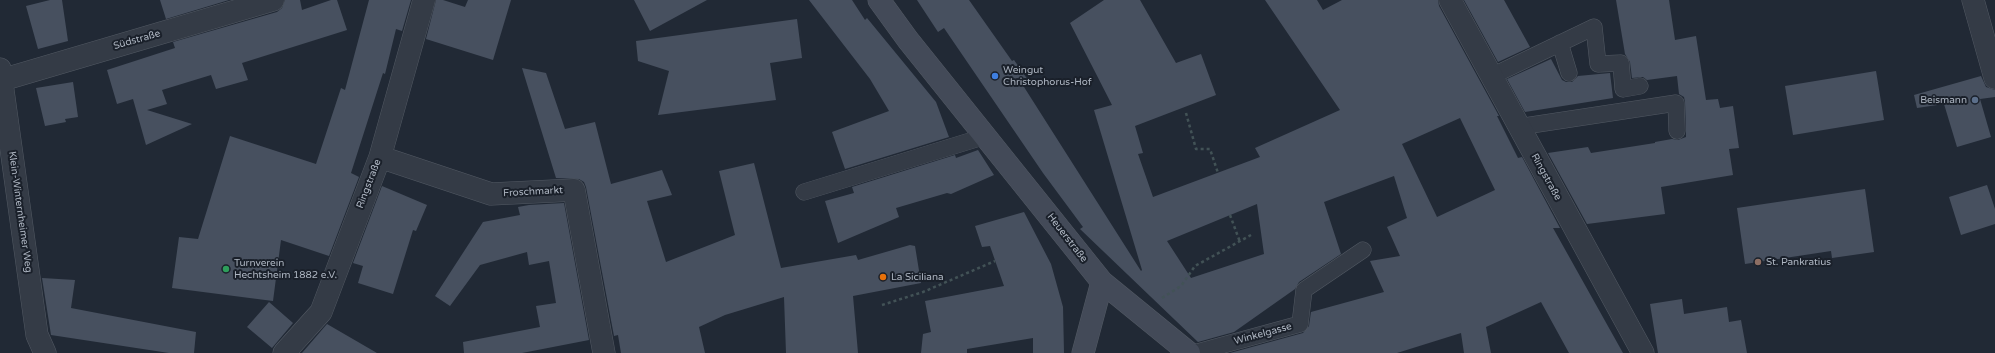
<!DOCTYPE html>
<meta charset="utf-8">
<style>
body{margin:0}
canvas{display:block;background:#212935}
</style>
<canvas width="1995" height="353"></canvas>
<script>
const g = document.querySelector('canvas').getContext('2d');
g.lineJoin = 'round';
function fillPath(path, color) { g.fillStyle = color; g.fill(path, 'evenodd'); }
function stroke(path, color, width, dash) { g.strokeStyle = color; g.lineWidth = width; g.lineCap = dash ? 'butt' : 'round'; g.setLineDash(dash || []); g.stroke(path); }
function drawText(font, color, halo, rows, align = 'center') {
  g.font = font + ' "Varela Round",sans-serif'; g.lineWidth = 4; g.setLineDash([]); g.textBaseline = 'middle'; g.strokeStyle = halo; g.fillStyle = color; for (const [text, x, y, turn = 0] of rows) {
    g.save(); g.translate(x, y); g.rotate((+turn || 0) * Math.PI / 180); g.textAlign = isNaN(turn) ? turn : align; if (halo) g.strokeText(text, 0, 0); g.fillText(text, 0, 0); g.restore();
  }
}
fillPath(new Path2D(`
 M50,0H62L68,41L38,49L26,6Z
 M160,0H229L166,19Z
 M285,0H300L302,10L331,0H337L347,30L242,63L248,80L216,89L211,75L162,90L167,104L147,110L192,124L146,145L133,99L117,104L107,70L175,48L173,42L277,12L282,8Z
 M369,0H411L402,31L396,29L385,74L383,73L351,173L359,177L329,256L281,240L273,301L172,288L179,237L198,239L230,136L316,164L341,88L345,90Z
 M436,0H443L465,7L468,0H511L493,60L426,39Z
 M634,0H707L650,31Z
 M809,0H852L865,20L867,18L936,102L949,137L845,169L832,132L889,111L870,79Z
 M917,0H969L1012,61L1014,60L1030,83L1024,87L1141,271L1142,270L1094,110L1112,105L1070,23L1104,0H1140L1176,63L1201,54L1216,95L1135,126L1143,153L1138,154L1153,197L1260,157L1255,148L1340,110L1265,0H1317L1323,10L1342,0H1438L1439,6L1499,116H1497L1518,158L1522,157L1560,228H1553L1623,353H1569L1541,302L1486,327L1491,353H1464L1461,333L1397,353H1230L1303,333L1309,326L1311,312L1384,292L1370,261L1400,256L1387,227L1407,218L1394,176L1324,202L1341,254L1299,282L1295,289L1234,332L1198,342L1080,229L1083,227L1043,173L944,28L938,32ZM1460,118L1495,190L1437,217L1402,144ZM1257,204L1264,254L1191,278L1167,241Z
 M1464,0H1504L1530,47L1498,62Z
 M1616,0H1669L1675,40L1696,36L1706,100L1718,99L1720,108L1733,106L1739,148L1729,149L1733,175L1661,187L1665,214L1587,224L1548,153L1588,147L1591,153L1655,143V142L1672,139L1678,140L1686,137V131L1685,102L1684,97L1679,94L1677,76L1647,80L1643,77L1632,78L1630,62L1625,54Z
 M797,19L802,58L770,63L776,100L658,115L669,71L638,61L636,41Z
 M1551,59L1562,80L1566,82H1572L1578,76L1610,73L1613,98L1525,112L1507,79Z
 M522,68L546,73L565,129L595,122L611,184L662,170L672,195L647,201L666,262L735,235L719,171L754,163L781,268L856,255L858,260L910,245L915,246L921,283L853,296L858,353H786L784,297L725,315L699,327L705,353H621L618,335L614,336L586,187L584,182L579,179L556,178Z
 M1876,71L1884,120L1793,135L1785,86Z
 M1981,76L1986,87L1995,90V97L1980,99L1991,137L1957,147L1944,104L1917,108L1914,95Z
 M73,82L78,117L65,119L66,122L45,126L36,88Z
 M978,150L994,175L951,194L947,193L896,208L899,217L838,243L825,201L854,193L852,187L955,155L956,158Z
 M1987,185L1995,209V224L1961,235L1949,197Z
 M382,186L427,205L416,231L413,230L393,294L358,283L363,266L353,263Z
 M1865,189L1874,252L1832,258L1831,251L1745,264L1737,208Z
 M564,203L589,340L522,353H464L463,342L540,327L536,306L556,303L549,261L529,265L527,252L480,265L450,306L435,296L483,222L520,215L518,207L529,205Z
 M1024,212L1051,264L1063,307L1064,353H1033V338L967,349V353H921L923,334L931,332L925,301L1004,286L990,246L982,247L975,226Z
 M42,278L75,280L71,308L196,332L194,353H169L51,335Z
 M1682,299L1684,314L1727,307L1729,322L1741,320L1747,353H1658L1650,304Z
 M269,302L293,323L272,348L247,327Z
 M327,324L377,353H302Z`), '#47505f');
const lane = new Path2D(`
 M1560,43L1569,73
 M1492,76L1594,27L1598,64L1621,63L1623,89L1640,86
 M1518,127L1676,103L1677,131
 M804,192L986,136
 M1194,353L1300,324L1304,290L1363,250`);
const street = new Path2D(`
 M1450,0L1643,353
 M1973,0L1995,78
 M0,69L37,335L45,353
 M2,80L273,0
 M380,157L491,194L574,190L604,353
 M284,353L321,312L380,157L424,0`);
const secondary = new Path2D(`
 M879,0L908,40L1102,282L1189,353
 M1083,353L1102,282`);
stroke(lane, '#525963', 17);
stroke(street, '#525963', 23);
stroke(secondary, '#525963', 23);
stroke(new Path2D(`
 M1186,113L1196,149H1210L1218,173
 M1230,215L1240,242
 M1162,298L1181,286L1195,266L1251,235
 M882,305L923,292L995,261`), '#425256', 2.5, [3, 3]);
stroke(lane, '#343b46', 16);
stroke(street, '#343b46', 22);
stroke(secondary, '#434a58', 22);
for (const [x, y, r, color] of [
 [995,76,4,"#3f7fe0"],
 [1975,100,4,"#5c6f8a"],
 [1758,262,4,"#8d6e63"],
 [226,269,4,"#2e9e5b"],
 [883,277,4,"#e8710a"]
]) { const dot = new Path2D(); dot.arc(x, y, r, 0, 2 * Math.PI); g.fillStyle = color; g.fill(dot); stroke(dot, '#1a202a', 1.5); }
drawText('10px', '#aeb6c2', '#1a202a', [
 ["Südstraße",137,40,-16],
 ["Ringstraße",1546,177,61],
 ["Ringstraße",369,184,-69],
 ["Froschmarkt",533,192,-3],
 ["Klein-Winternheimer Weg",20,212,82],
 ["Heuerstraße",1067,238,52],
 ["Winkelgasse",1263,334,-15]
]);
drawText('10px', '#aeb6c2', '#1a202a', [
 ["Weingut",1003,70],
 ["Christophorus-Hof",1003,82],
 ["Beismann",1967,100,"right"],
 ["St. Pankratius",1766,262],
 ["Turnverein",234,263],
 ["Hechtsheim 1882 e.V.",234,275],
 ["La Siciliana",891,277]
], 'left');
</script>
